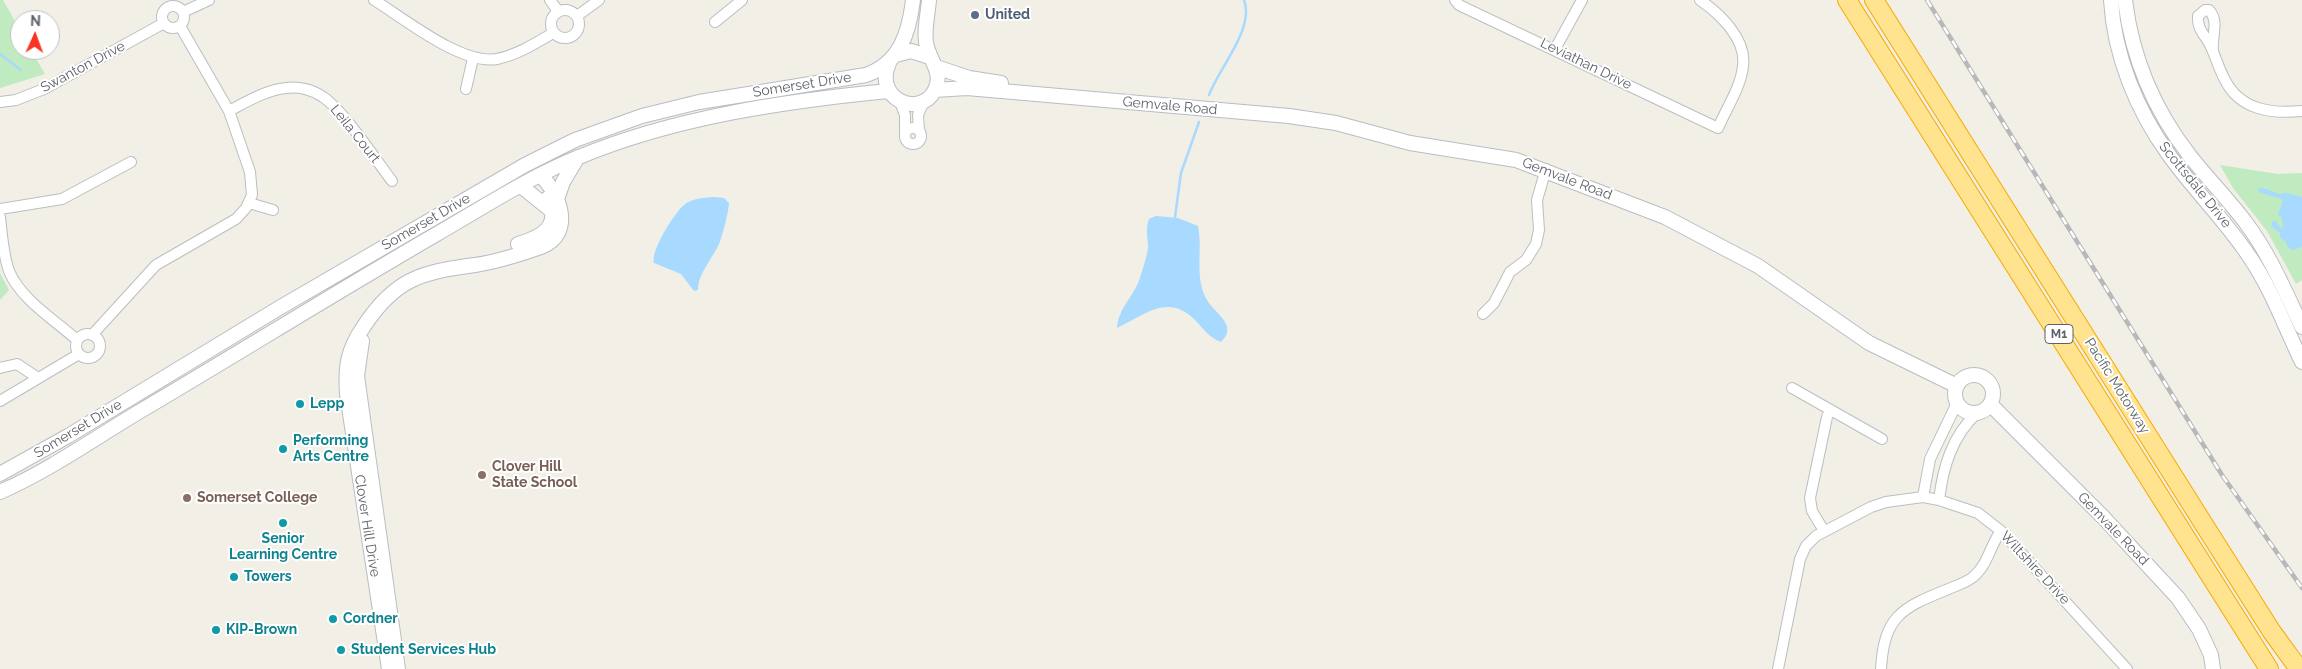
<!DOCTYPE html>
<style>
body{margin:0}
#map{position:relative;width:2302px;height:669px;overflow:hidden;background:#f1efe6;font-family:Raleway,sans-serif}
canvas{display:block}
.north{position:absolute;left:10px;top:10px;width:50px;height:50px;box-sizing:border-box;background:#fff;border:1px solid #bec0c3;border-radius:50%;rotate:2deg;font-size:14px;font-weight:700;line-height:20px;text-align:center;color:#5d6268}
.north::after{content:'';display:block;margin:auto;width:18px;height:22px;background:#fb3322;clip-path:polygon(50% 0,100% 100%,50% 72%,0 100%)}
</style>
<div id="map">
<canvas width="2302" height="669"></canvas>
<div class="north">N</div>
</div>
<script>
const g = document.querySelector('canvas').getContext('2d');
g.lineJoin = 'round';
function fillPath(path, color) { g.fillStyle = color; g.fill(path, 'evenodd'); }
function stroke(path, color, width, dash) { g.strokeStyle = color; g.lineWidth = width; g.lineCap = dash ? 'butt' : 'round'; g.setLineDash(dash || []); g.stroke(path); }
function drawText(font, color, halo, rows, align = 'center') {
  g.font = font + ' Raleway,sans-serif'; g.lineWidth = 4; g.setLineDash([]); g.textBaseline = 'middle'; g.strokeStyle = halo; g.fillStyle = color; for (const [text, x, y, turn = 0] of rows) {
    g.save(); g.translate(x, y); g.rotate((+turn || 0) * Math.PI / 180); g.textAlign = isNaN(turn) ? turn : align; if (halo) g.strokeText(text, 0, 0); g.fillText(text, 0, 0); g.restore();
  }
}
fillPath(new Path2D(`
 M0,0H3L20,30V50H31L45,74L0,88Z
 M2220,165L2278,174L2302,173V280L2296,284L2267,231L2233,188Z
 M0,273L9,290L0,300Z`), '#c0ebc0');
fillPath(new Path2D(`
 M2263,188L2279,194L2287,193L2302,197V247L2293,250L2288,248L2286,242L2280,237V233L2271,226L2272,222L2276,221L2280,228L2283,227L2282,218L2278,214L2282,204V199L2261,193L2257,189Z
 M714,197L724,198L729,203C729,210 722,238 719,244C712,259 698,274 698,290L694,291L681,274L654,263C650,252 674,213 684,205C692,198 703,198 714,197Z
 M1156,216L1178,218L1198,226C1203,250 1194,278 1207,300C1214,313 1239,325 1221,342C1210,338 1204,330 1197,322C1169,292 1146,314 1117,328C1118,309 1134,296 1140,278C1143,268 1147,257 1148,247C1148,237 1145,229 1149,219Z`), '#a8d9ff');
stroke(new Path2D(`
 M0,54L21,70
 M1209,95C1219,68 1255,28 1244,0
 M1175,217L1181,173L1199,122`), '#a8d9ff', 2.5);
const street = new Path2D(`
 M374,0C405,19 461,65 497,59C517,55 536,43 553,33
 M550,0L558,11
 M1455,0L1459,5L1718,128C1726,109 1741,87 1743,66C1747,39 1719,13 1700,0
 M162 17a11 11 0 1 1 22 0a11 11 0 1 1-22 0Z
 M551 24a14 14 0 1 1 28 0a14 14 0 1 1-28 0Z
 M183,12L209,0
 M577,16L599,0
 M715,22L742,0
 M1555,49L1582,0
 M2213,51C2211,37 2220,22 2209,10H2205L2198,16C2197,31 2206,35 2211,47C2216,58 2219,69 2225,80C2240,110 2271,114 2302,111
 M466,89L473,58
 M0,102L16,100L44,89L164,23
 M900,102L905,115V132
 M229,111C246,102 266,90 286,88C299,86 313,90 323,97C344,111 375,159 392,181
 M905 136a8 8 0 1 1 16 0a8 8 0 1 1-16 0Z
 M919,131L918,115L924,101
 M249,203L273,210
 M0,209L62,199L131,162
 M0,217C2,234 3,254 9,271C21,300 55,320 77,340
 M1483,314L1494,303L1510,272L1526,260L1536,244L1539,230L1537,200L1546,169
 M76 346a12 12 0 1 1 24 0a12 12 0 1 1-24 0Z
 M92,335L156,265L236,219L246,208L252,195L250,172L229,111L180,26
 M0,368L17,364L38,378
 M1792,388L1882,439
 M0,401L79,354
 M1923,497L1930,459L1957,403
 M1939,500C1943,467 1952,436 1977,413
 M1824,531L1812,511L1810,498L1827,417L1830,410
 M1778,669L1800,559L1806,546L1816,536L1871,507L1886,502L1923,497L1939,500L1978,513L2001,531L2127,669
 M1881,669C1884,617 1901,608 1946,590C1955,586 1966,583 1973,577C1988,565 1990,545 2001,531`);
const secondary = new Path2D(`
 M2111,0C2114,55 2137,111 2169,155C2194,190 2225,220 2249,256C2271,288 2285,327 2302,362
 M2125,0C2132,58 2154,110 2190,156C2208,179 2229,200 2246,223C2270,255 2285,291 2302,327
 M896,55L911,51L930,57
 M889,63C873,98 919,120 935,90C944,72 928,59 926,42C924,28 928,14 929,0
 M936,67L969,78L1001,83
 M935,90L967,88L1289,116L1336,123L1410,143L1516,160L1665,217L1758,266L1869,343L1957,386
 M521,186L552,211
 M557,199L563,182L578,157
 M518,244C543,237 561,226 548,198
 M362,341L357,376L398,669
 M1955 394a19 19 0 1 1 38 0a19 19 0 1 1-38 0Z
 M1990,404L2103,517L2178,598L2199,629L2211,655L2213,669
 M0,474L68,436L279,308L525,165L575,140L642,116L699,102L866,75C900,63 909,33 913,0
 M0,492C48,471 92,440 137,413C237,354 335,293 435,235C482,208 529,177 579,157C675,117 786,101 888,91
 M389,669L347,394C345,365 348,349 364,326C395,279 421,272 475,265C496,262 521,254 541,247C575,234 560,193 540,175`);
const highway = new Path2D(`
 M1847,0L2269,669
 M1874,0L2203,523L2272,632L2299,669`);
stroke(street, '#babec3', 12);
stroke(secondary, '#b9bdc3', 16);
stroke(highway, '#f7aa00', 20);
stroke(street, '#fff', 10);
stroke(secondary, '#fff', 14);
stroke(highway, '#ffe38f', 18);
const rail = new Path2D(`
 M1927,0L2222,475L2302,588`);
stroke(rail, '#b7b8b9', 4.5);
stroke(rail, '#fff', 2.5, [8]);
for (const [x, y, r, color] of [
 [975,15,5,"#5c6f8a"],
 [300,404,5,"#0f9aa8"],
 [283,449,5,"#0f9aa8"],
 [482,475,5,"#8d6e63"],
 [187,498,5,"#8d6e63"],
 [283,523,5,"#0f9aa8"],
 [234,577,5,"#0f9aa8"],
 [333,619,5,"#0f9aa8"],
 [216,630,5,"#0f9aa8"],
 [341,650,5,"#0f9aa8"]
]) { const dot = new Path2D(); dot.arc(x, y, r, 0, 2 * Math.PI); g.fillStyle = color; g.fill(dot); stroke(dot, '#fff', 2); }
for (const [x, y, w] of [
 [2059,334,28]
]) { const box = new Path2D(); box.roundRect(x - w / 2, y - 9.5, w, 19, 4); g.fillStyle = '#fff'; g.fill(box); stroke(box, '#5d6268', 1); }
drawText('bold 12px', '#5d6268', null, [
 ["M1",2059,334]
]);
drawText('bold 14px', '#4e5e75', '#fff', [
 ["United",985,15]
], 'left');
drawText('14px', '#5d6268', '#fff', [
 ["Leviathan Drive",1586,64,26],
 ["Swanton Drive",83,67,-28],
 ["Somerset Drive",802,85,-9],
 ["Gemvale Road",1170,106,5],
 ["Leila Court",355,134,51],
 ["Gemvale Road",1567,179,21],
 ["Scottsdale Drive",2195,185,51],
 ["Somerset Drive",426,222,-30],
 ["Pacific Motorway",2117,386,58],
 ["Somerset Drive",78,429,-31],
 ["Clover Hill Drive",367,526,81],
 ["Gemvale Road",2113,529,46],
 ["Wiltshire Drive",2035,568,47]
]);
drawText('bold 14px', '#0d838f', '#fff', [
 ["Lepp",310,404],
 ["Performing",293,441],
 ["Arts Centre",293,457],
 ["Senior",283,539,"center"],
 ["Learning Centre",283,555,"center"],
 ["Towers",244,577],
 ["Cordner",343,619],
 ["KIP-Brown",226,630],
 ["Student Services Hub",351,650]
], 'left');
drawText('bold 14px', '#785e54', '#fff', [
 ["Clover Hill",492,467],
 ["State School",492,483],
 ["Somerset College",197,498]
], 'left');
</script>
